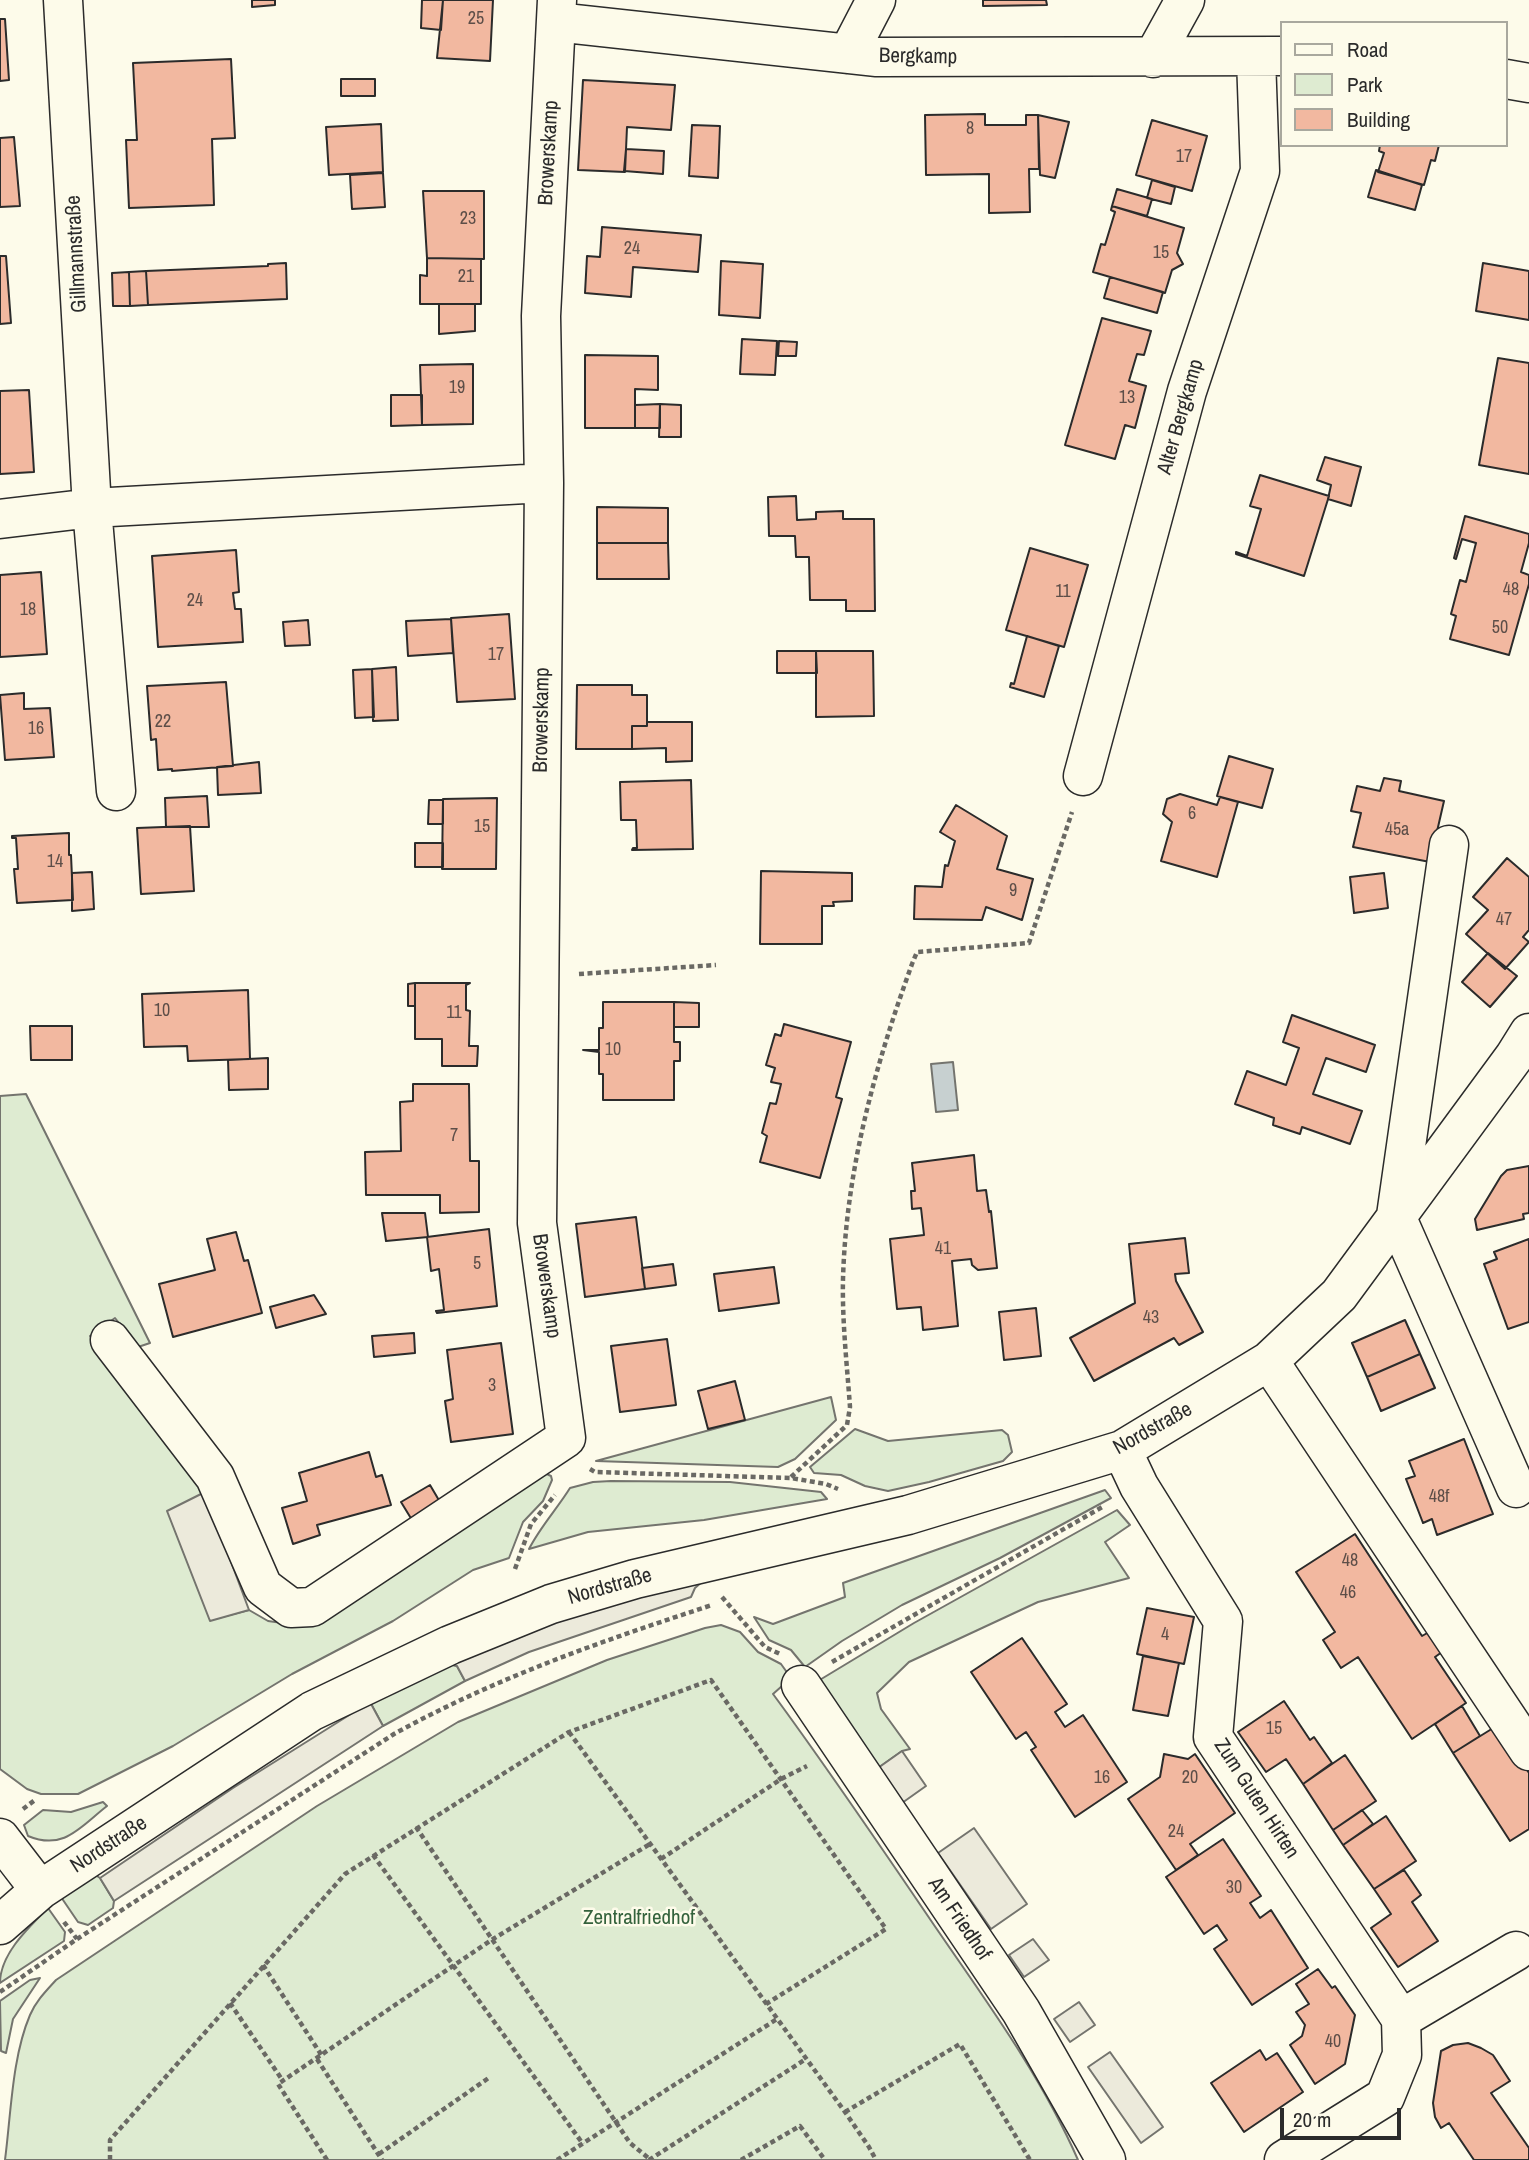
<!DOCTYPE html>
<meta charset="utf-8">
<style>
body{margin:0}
#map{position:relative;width:1529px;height:2160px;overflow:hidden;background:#fdfbea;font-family:"Archivo Narrow",sans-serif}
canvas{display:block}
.legend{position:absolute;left:1280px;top:21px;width:228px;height:126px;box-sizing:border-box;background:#fdfbea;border:2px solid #a9a89e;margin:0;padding:9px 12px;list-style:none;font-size:21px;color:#2b2b2b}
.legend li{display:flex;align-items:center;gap:14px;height:35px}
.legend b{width:35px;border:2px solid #a9a89e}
.scale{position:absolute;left:1280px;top:2108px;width:121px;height:32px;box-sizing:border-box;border:4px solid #2b2b2b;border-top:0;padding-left:9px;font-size:21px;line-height:24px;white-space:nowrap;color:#2b2b2b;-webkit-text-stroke:5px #fdfbea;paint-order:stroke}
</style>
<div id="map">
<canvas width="1529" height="2160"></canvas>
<ul class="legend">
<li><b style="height:9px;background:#fdfbea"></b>Road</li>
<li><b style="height:19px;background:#deebd1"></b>Park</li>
<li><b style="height:19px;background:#f2b8a0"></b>Building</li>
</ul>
<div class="scale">20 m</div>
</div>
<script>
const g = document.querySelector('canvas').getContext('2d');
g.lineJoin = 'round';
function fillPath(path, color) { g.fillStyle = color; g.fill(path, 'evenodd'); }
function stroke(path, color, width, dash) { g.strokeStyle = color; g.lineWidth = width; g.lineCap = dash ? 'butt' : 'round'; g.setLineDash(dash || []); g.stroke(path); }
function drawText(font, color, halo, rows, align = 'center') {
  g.font = font + ' "Archivo Narrow",sans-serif'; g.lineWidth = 5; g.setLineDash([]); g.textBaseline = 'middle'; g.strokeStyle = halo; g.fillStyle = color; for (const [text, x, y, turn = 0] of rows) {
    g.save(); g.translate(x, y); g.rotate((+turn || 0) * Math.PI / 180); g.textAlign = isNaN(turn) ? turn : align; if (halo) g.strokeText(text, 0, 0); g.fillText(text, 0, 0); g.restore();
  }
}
const green = new Path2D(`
 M26,1094L150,1343L138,1347L115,1318L90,1336L177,1448L205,1492L210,1620L249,1610L268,1621L282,1623L540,1471L551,1476L552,1480L543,1501L523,1522L509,1558L473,1570L393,1621L292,1674L173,1746L78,1794H41L27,1789L0,1769V1096Z
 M831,1397L836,1420L795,1459L778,1467L596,1461Z
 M855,1429L888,1441L1002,1430L1008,1435L1012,1452L1003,1461L929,1482L888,1491L865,1486L841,1475L814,1473L810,1467Z
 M611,1481L730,1482L821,1492L827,1499L704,1520L588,1532L529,1549C540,1527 557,1509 570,1488L593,1482Z
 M1105,1490L1111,1498L1000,1558L902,1605L842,1641L805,1667L791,1650L769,1640L754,1617L773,1624L845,1597L843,1583Z
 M1117,1510L1130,1525L1105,1542L1129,1578L1038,1602L909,1662L877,1693L881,1709L910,1749L902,1751L878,1768L818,1681L914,1623Z
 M721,1625L740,1632L758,1652L781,1664L791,1678L773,1694C829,1770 881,1847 934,1925C986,2001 1041,2075 1078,2160H5C11,2114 12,2057 30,2015C36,2001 46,1991 56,1980L317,1806L458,1722L607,1660L705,1628Z
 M449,1664L457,1666L465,1681L383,1726L370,1702Z
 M103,1802L107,1806C80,1827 64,1851 28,1836L24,1825L43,1810L71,1812Z
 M94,1874L100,1878L114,1901L113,1908L88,1925L78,1922L61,1897Z
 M48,1908L65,1932L64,1941L0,1983C0,1954 29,1927 48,1908Z
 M40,1978L13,2019L6,2053L1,2051L0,2001L30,1980Z`);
fillPath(green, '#deebd1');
stroke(green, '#74746e', 2);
const parking = new Path2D(`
 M205,1492L249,1610L210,1621L167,1511Z
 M703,1581L695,1588L691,1597L529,1652L465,1681L457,1666L449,1664L524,1632L593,1609Z
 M370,1702L383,1726L114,1901L100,1878L233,1788Z
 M902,1751L926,1786L902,1803L878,1768Z
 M974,1828L1027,1904L991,1929L938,1853Z
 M1033,1939L1049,1960L1024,1977L1009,1955Z
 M1079,2002L1095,2025L1070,2042L1054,2019Z
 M1110,2052L1163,2127L1141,2143L1088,2067Z`);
fillPath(parking, '#eceadb');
stroke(parking, '#74746e', 2);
const water = new Path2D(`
 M953,1062L958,1110L936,1112L931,1064Z`);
fillPath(water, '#c7d0d0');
stroke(water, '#74746e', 2);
const building = new Path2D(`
 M252,0H275V5L252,7Z
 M422,0H443L441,30L421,28Z
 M443,0H493L490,61L437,58Z
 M983,0H1046L1047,5L983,6Z
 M0,19H5L9,80L0,81Z
 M231,59L235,138L212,139L214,205L129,208L126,140H137L133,63Z
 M341,79H375V96H341Z
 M583,80L675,85L671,130L627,127L625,172L578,170Z
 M985,114V125H1026V115H1038L1039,169H1029L1030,212L989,213V174L926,175L925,115Z
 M1038,115L1069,122L1055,178L1040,175Z
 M1152,120L1207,136L1192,191L1136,175Z
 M381,124L383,172L329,175L326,127Z
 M692,125L720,126L718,178L689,176Z
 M14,137L20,206L0,207V138Z
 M1380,145H1439L1435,161L1431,160L1424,185L1378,172L1384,153L1379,151Z
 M626,149L664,151L663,174L624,171Z
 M1376,170L1422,185L1415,210L1368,197Z
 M383,173L385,207L352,209L350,175Z
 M1152,180L1175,187L1171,204L1147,198Z
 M1117,189L1152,199L1147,216L1112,206Z
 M423,191H484V259L427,258Z
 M1112,206L1184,228L1177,253L1183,264L1172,270L1165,293L1093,272L1101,244L1105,245L1115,212L1111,210Z
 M602,227L701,235L698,272L633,267L631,297L585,293L587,256L600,257Z
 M0,256H6L11,323L0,324Z
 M427,258L484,259H481V304H420V275L427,276Z
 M721,261L763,264L760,318L719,315Z
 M286,263L287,299L148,305L146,271L268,266V264Z
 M1483,263L1529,271V320L1476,311Z
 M146,271L148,305L130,306L129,272Z
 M129,272L130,306H113L112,273Z
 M1110,277L1163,292L1157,313L1104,298Z
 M439,304H475V331L439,334Z
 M1102,318L1151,331L1144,355L1137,354L1129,381L1146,386L1135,428L1125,425L1115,459L1065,445Z
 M742,339L777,341L775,375L740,374Z
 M779,341L797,342L796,356H778Z
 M585,355L658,356V390L635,389V428H585Z
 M1498,358L1529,363V474L1479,465Z
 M473,364V424L422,425L420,365Z
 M29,390L34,472L0,474V391Z
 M391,395H422V425L391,426Z
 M660,404V428H635V405Z
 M660,404L681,405V437H659Z
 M1325,457L1361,467L1351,506L1328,499L1331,485L1317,480Z
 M1260,475L1329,496L1304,576L1236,554V552L1247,556L1261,509L1250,506Z
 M796,496L797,520L816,519V512L843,511V519H874L875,611H846V600H810L809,557H796L795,536H769L768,497Z
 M597,507L668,508V543H597Z
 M1465,516L1529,534V543L1521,572L1529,575V584L1509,655L1450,639L1456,616L1451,614L1460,580L1466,582L1476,543L1462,539L1456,559L1454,558Z
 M597,543H668L669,579H597Z
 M1030,548L1088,565L1064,647L1006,630Z
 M236,550L239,592L233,593L235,609H241L243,642L158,647L152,556Z
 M41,572L47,654L0,657V575Z
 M509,614L515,699L457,702L451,618Z
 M451,619L453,653L408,656L406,621Z
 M308,620L310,645L285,646L283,622Z
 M1027,636L1059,646L1044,697L1010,687L1011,683L1014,684Z
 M777,651H816L817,673H777Z
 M816,651H873L874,716L816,717Z
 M396,667L398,720L373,721L372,669Z
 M372,669L374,717L355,718L353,670Z
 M226,682L233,766L172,771V769L158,770L156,739L151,740L147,686Z
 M577,685H632V695H647V726H632V749H576Z
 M24,693V709L50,708L54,757L5,760L0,695Z
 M647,722H692V761L666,762V748L632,749V726H647Z
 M1229,756L1273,769L1262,808L1217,796Z
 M259,762L261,793L218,795L217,767Z
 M1384,778L1401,781L1399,791L1444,801L1430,862L1353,847L1361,813L1351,811L1357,786L1380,791Z
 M691,780L693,849L632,850L633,848H637L636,820H621L620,782Z
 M1180,794L1217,805L1220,797L1238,802L1217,877L1161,861L1172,822L1163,814L1167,799Z
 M207,796L209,827H166L165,798Z
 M497,798L496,869H442L443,799Z
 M429,800H443V824H428Z
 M956,805L1007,836L997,869L1033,879L1022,920L986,907L982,920L914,919L915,886L942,887L945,865L948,866L955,841L940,832Z
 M190,826L194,891L141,894L137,828Z
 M69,833V855H71L73,900L17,903L14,869H18L16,838H12V836Z
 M415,843H443V867H415Z
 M1507,858L1529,877V930L1523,937L1529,942L1505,969L1466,934L1488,910L1473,897Z
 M761,871L852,873V901L833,902L834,906H822V944H760Z
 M92,872L94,909L72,911V873Z
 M1384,873L1388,908L1354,913L1350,877Z
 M1488,953L1517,976L1490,1007L1462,982Z
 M415,983H470L466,985V1010L470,1011L469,1046H478L477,1066H442V1039H415Z
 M415,983V1006H408V984Z
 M248,990L250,1059L188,1061L187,1046L144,1047L142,994Z
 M603,1002H674V1042H680V1061H674V1100H603V1074H599V1052L583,1050H599V1028H603Z
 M674,1002L699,1003V1027H674Z
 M1292,1015L1375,1045L1366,1072L1326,1058L1313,1094L1362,1111L1350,1144L1302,1127L1300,1134L1273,1125L1274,1118L1235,1104L1247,1071L1286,1085L1299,1048L1283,1042Z
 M784,1024L851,1042L836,1097L842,1099L820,1178L760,1162L767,1136L762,1133L770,1103L776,1104L781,1084L771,1082L775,1068L766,1065L775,1034L781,1036Z
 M30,1026H72V1060H31Z
 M268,1058V1089L229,1090L228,1060Z
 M413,1084H469L470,1161H479V1212L440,1213V1195H366L365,1152L401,1151L400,1102L413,1101Z
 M974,1155L977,1191L986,1190L989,1212L991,1211L997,1268L978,1270L972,1265L971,1259L952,1261L958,1326L923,1330L921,1307L897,1309L890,1239L924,1235L921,1208L912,1209L911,1191H915L912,1163Z
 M1529,1166V1213L1523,1214L1524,1219L1477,1230L1475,1219L1501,1176L1507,1170Z
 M382,1213H425L428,1237L386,1241Z
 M636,1217L645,1289L585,1297L576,1224Z
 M489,1229L497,1306L437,1313L436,1311L444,1310L439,1269L431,1271L427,1237Z
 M236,1232L244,1261L248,1260L262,1313L173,1337L159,1284L215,1270L207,1239Z
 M1185,1238L1189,1273L1175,1274L1176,1281L1203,1332L1179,1345L1174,1338L1094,1381L1070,1338L1135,1303L1129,1244Z
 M1529,1239V1322L1508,1329L1484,1264L1497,1259L1494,1252Z
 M673,1264L676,1285L645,1289L642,1268Z
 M774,1267L779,1303L719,1311L714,1274Z
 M314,1295L326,1314L276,1328L270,1307Z
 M1036,1308L1041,1356L1004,1360L999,1312Z
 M1405,1320L1420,1354L1367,1377L1352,1343Z
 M414,1333L415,1353L374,1357L372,1336Z
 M667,1339L676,1405L620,1412L611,1346Z
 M501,1343L513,1434L451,1442L445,1401L453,1399L447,1350Z
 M1420,1354L1435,1388L1381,1411L1367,1377Z
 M735,1381L745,1420L708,1429L698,1391Z
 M1464,1439L1493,1514L1437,1535L1432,1519L1423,1523L1406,1479L1415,1476L1409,1461Z
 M369,1452L376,1477L382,1475L391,1505L317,1525L320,1535L293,1544L282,1508L307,1501L299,1473Z
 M430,1485L440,1502L412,1520L401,1502Z
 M1355,1534L1422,1636L1429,1632L1442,1652L1435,1657L1466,1703L1412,1739L1358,1657L1341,1668L1323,1640L1335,1632L1296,1572Z
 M1147,1608L1194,1617L1184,1664L1137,1654Z
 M1022,1638L1067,1704L1055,1712L1065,1727L1083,1715L1127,1782L1075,1817L1031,1750L1036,1747L1026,1732L1016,1739L971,1672Z
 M1143,1656L1179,1663L1168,1716L1133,1710Z
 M1284,1701L1310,1740L1314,1737L1332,1763L1303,1784L1286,1759L1266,1772L1238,1732Z
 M1462,1706L1480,1736L1453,1753L1435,1724Z
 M1498,1725L1529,1773V1829L1510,1841L1453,1753Z
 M1164,1754L1188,1759L1195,1754L1235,1813L1190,1844L1198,1855L1176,1870L1128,1799L1160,1777Z
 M1345,1755L1376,1801L1333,1830L1303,1784Z
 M1362,1810L1373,1824L1343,1845L1333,1830Z
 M1386,1816L1416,1861L1374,1889L1343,1845Z
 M1223,1839L1261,1896L1250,1903L1260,1918L1271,1910L1308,1968L1252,2005L1214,1949L1227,1940L1217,1925L1204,1934L1166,1877Z
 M1404,1870L1421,1895L1412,1902L1438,1941L1398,1967L1371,1928L1391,1914L1374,1889Z
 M1318,1969L1332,1988L1335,1986L1355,2015L1345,2064L1315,2084L1290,2045L1302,2036L1305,2025L1296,2012L1309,2004L1296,1984Z
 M1468,2043L1481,2048L1493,2055L1510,2081L1491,2093L1529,2148V2160H1474L1449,2123L1441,2128L1435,2117L1433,2103L1441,2051L1453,2045Z
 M1260,2050L1266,2060L1277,2053L1303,2092L1244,2132L1211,2083Z`);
fillPath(building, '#f2b8a0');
stroke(building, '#2b2b2b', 2);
const minor = new Path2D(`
 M63,0L92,508L116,791
 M556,22L877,57L1280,56
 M848,54L876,0
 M1153,58L1185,0
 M1506,79L1529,83
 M0,519L92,508L544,483
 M1083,776L1187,391L1260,171L1256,58
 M1449,845L1396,1216L1516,1488
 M110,1340L215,1477L263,1587L291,1608L312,1607L566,1438L537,1223L544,483L541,316L557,0
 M1269,1361L1529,1751
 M1122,1450L1139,1486L1223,1621L1213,1737L1401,2019L1402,2055L1385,2097L1284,2160
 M801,1685L1021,2011L1106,2160
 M0,1838L40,1890
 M0,1925L40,1890L312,1711L450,1645L551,1604L635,1579L908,1515L1122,1450L1269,1361L1339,1295L1514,1057L1529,1033
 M1401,2019L1516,1951`);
stroke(minor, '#2b2b2b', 41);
stroke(new Path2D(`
 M579,974L716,965
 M590,1469L595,1472L791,1478L826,1484L838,1489
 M791,1477L847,1425L850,1407C847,1365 842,1321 843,1279C846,1170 875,1066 912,964L917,952L1029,943L1072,812
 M515,1569L531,1524L555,1495
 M722,1597L765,1647L780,1654
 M832,1662L1104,1506
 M569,1732L845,2112L869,2147L876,2160
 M23,1809L35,1800
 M416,1827L630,2143L651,2160
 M373,1855L583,2144
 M661,1859L781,1779L807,1766
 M64,1922L77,1939
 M263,1965L322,2056
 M0,1992L77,1939L394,1734C495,1678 602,1641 712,1605
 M230,2003L283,2081
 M317,2059L382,2160
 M845,2112L960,2044L1030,2160
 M379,2154L490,2077
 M110,2160V2140L345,1874L569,1732L711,1680L886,1929L766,2004
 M327,2160L278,2084L493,1939L650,1844
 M557,2160L777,2019
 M649,2160L806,2059
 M741,2160L800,2126L825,2160`), '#6a6964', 4.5, [5, 3.5]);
stroke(minor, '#fdfbea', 38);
drawText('18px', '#5d4e48', null, [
 ["25",476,19],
 ["8",970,129],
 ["17",1184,157],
 ["23",468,219],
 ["24",632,249],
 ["15",1161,253],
 ["21",466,277],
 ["19",457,388],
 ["13",1127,398],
 ["48",1511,590],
 ["11",1063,592],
 ["24",195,601],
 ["18",28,610],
 ["50",1500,628],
 ["17",496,655],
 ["22",163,722],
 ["16",36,729],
 ["6",1192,814],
 ["15",482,827],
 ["45a",1397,830],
 ["14",55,862],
 ["9",1013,891],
 ["47",1504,920],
 ["10",162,1011],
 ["11",454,1013],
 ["10",613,1050],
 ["7",454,1136],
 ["41",943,1249],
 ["5",477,1264],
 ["43",1151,1318],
 ["3",492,1386],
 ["48f",1439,1497],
 ["48",1350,1561],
 ["46",1348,1593],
 ["4",1165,1635],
 ["15",1274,1729],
 ["16",1102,1778],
 ["20",1190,1778],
 ["24",1176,1832],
 ["30",1234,1888],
 ["40",1333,2042]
]);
drawText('21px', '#2b2b2b', '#fdfbea', [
 ["Bergkamp",918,57,1],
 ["Browerskamp",549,153,-87],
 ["Gillmannstraße",77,254,-93],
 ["Alter Bergkamp",1181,417,-74],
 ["Browerskamp",542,720,-89],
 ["Browerskamp",546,1286,82],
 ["Nordstraße",1153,1429,-29],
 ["Nordstraße",610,1587,-16],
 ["Zum Guten Hirten",1256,1799,57],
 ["Nordstraße",109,1845,-33],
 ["Am Friedhof",959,1919,56]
]);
drawText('21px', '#34623c', '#fdfbea', [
 ["Zentralfriedhof",639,1918]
]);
</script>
